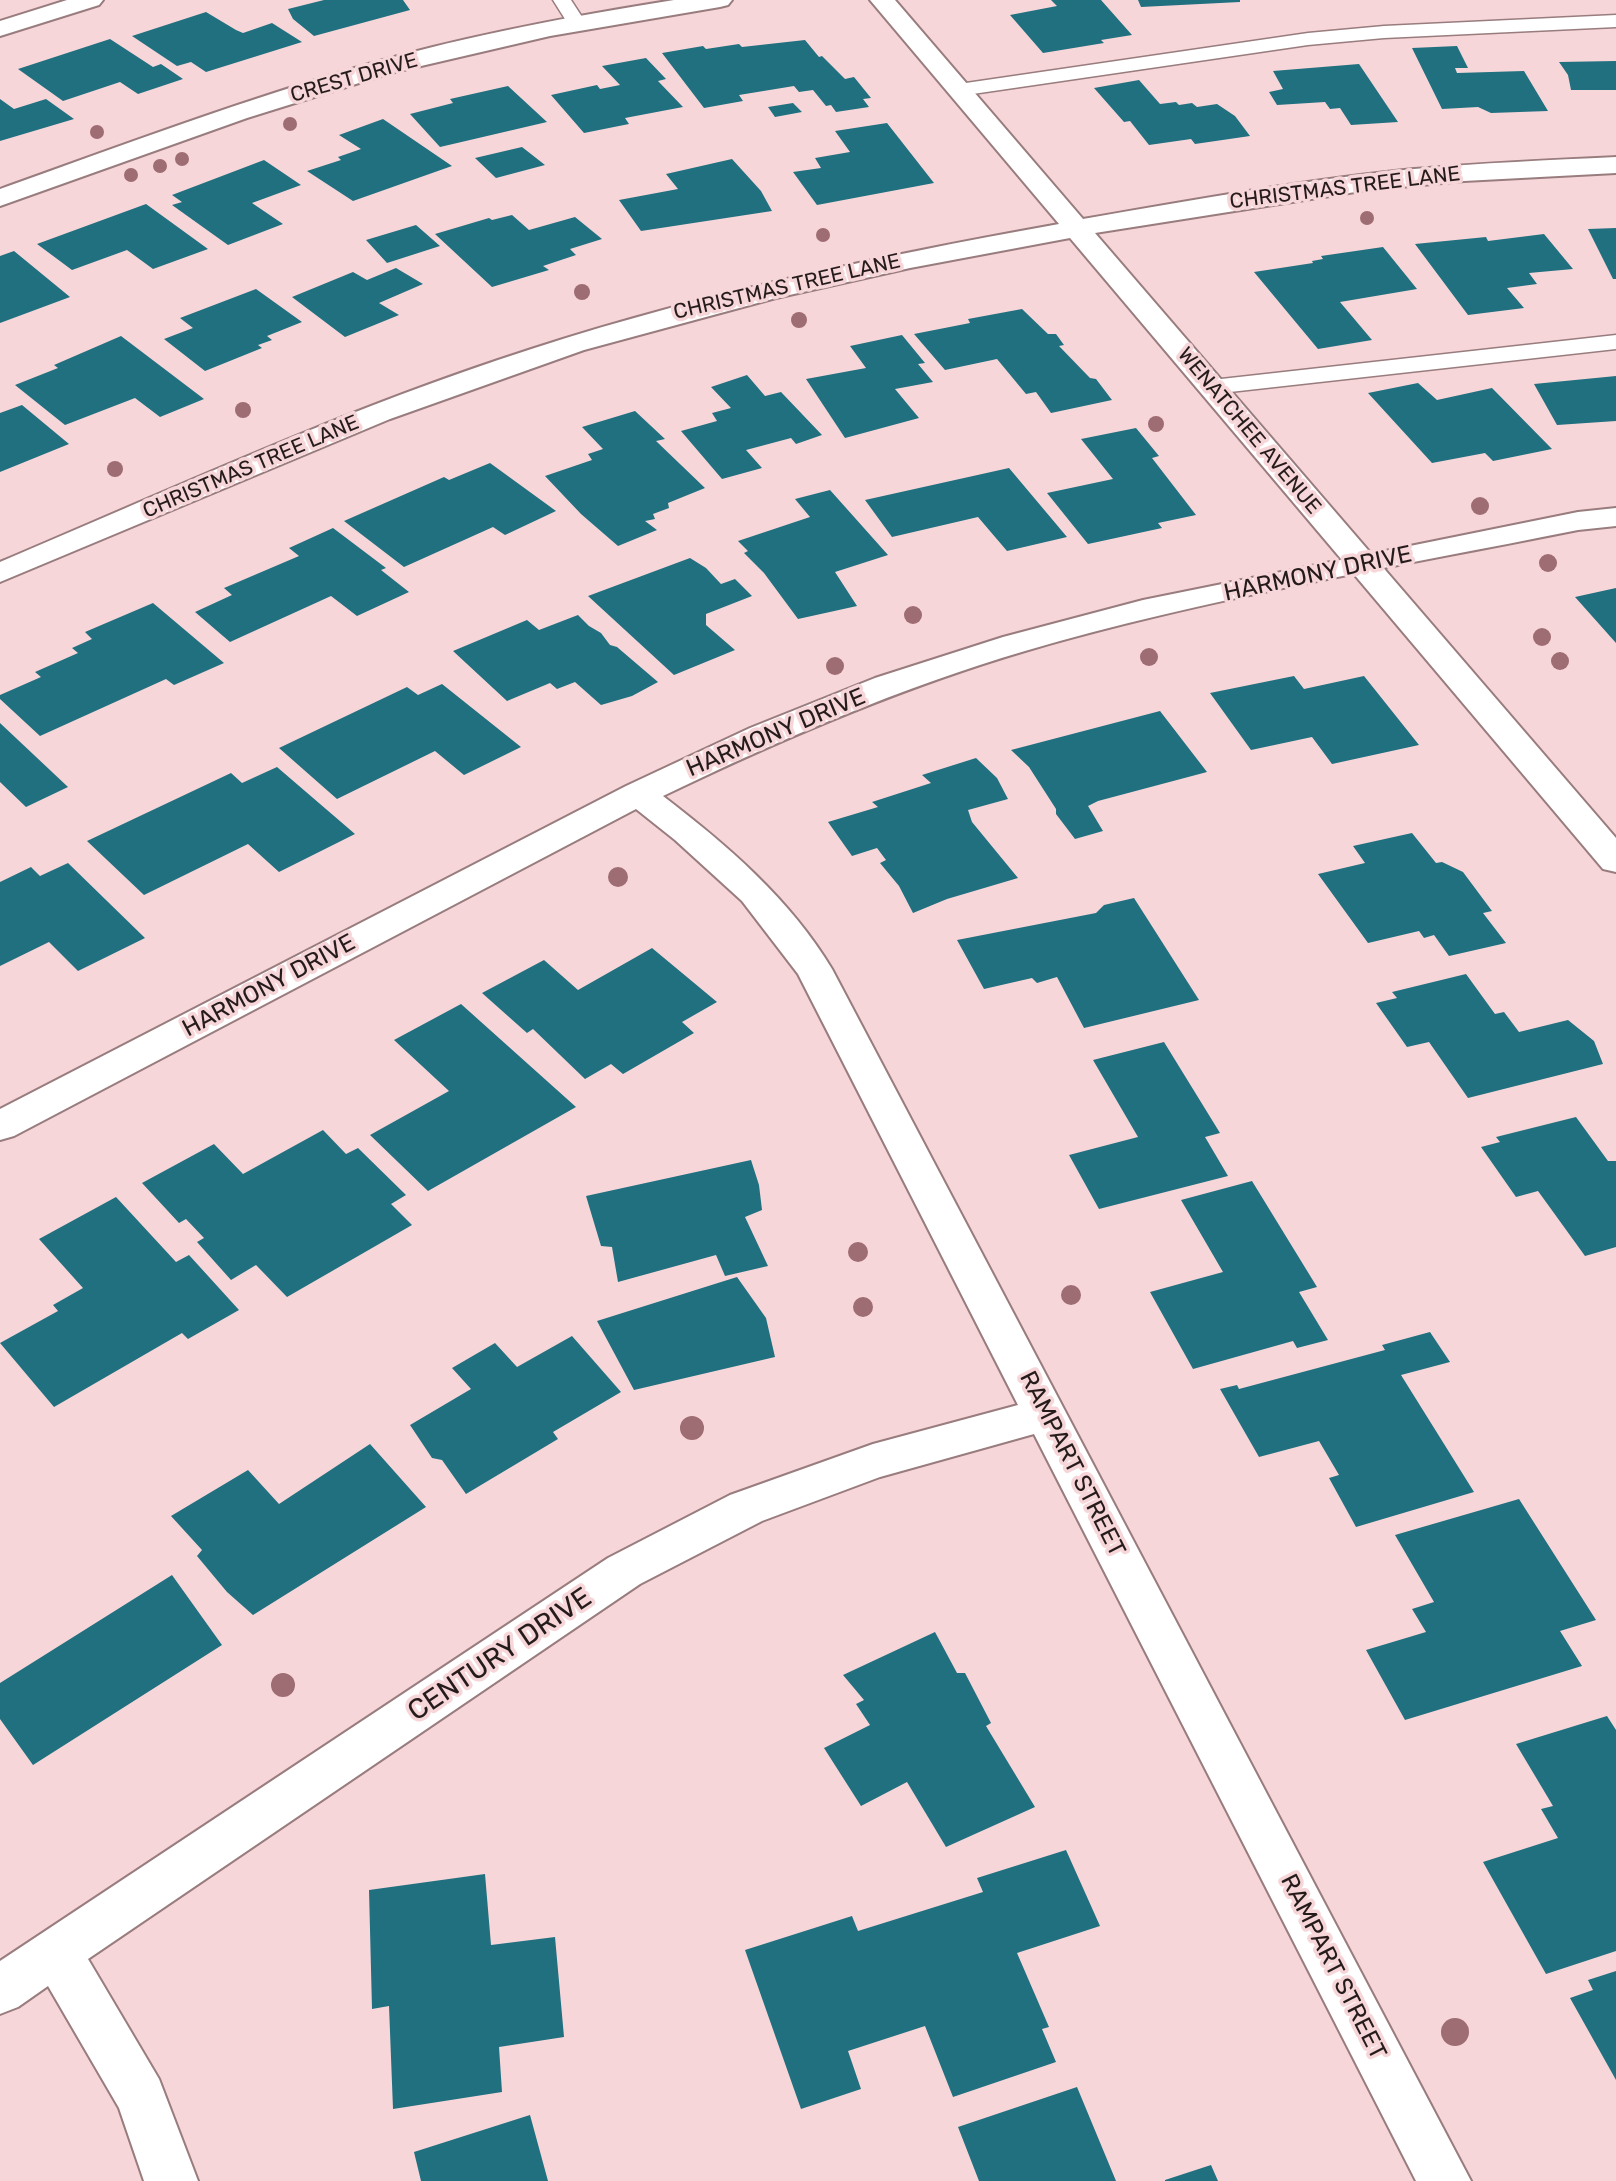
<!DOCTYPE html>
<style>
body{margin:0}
canvas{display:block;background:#f6d6d8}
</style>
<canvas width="1616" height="2181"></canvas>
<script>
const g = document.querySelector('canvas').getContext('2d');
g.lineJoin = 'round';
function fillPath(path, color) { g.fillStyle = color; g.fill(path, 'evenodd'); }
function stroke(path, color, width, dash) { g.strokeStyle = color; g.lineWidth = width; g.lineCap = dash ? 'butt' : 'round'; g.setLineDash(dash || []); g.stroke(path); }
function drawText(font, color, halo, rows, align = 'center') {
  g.font = font + ' Rubik,sans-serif'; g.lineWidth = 7; g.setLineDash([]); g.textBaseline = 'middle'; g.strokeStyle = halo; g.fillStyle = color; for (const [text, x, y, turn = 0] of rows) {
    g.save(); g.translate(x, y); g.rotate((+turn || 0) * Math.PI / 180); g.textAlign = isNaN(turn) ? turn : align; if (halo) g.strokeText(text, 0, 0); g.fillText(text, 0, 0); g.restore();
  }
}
fillPath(new Path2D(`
 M324,0H403L410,10L314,36L293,19L288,9Z
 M1051,0H1101L1132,35L1101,40L1104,43L1043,53L1010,15L1057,6Z
 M1138,0H1240V2L1141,7Z
 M206,12L236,30L243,33L272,23L302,42L206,72L191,62L177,66L132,36Z
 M110,39L153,67L161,64L183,79L138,94L120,82L63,101L18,69Z
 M805,40L819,57L822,56L845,79L854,77L871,98L863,99L869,107L836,112L831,105L826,106L813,90L799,92L794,86L739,95L743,101L704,108L662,53L703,46L706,49L739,44L742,47Z
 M1457,46L1468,68H1455L1457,73L1524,71L1548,111L1491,113L1478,107L1442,109L1412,48Z
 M646,58L666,79L658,81L683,107L625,118L629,124L584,133L551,95L597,85L600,89L620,85L602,66Z
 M1616,61V90H1571L1568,75L1559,62Z
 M1359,64L1398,122L1351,125L1340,108L1330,109L1325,102L1277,105L1269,92L1283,89L1273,71Z
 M1139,80L1160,104L1176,102L1179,105L1192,103L1197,107L1217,104L1235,116L1250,136L1195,144L1191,139L1149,145L1130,121L1124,122L1094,88Z
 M508,86L547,122L440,147L410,114L453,103L450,99Z
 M0,99L14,109L46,99L74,119L0,141Z
 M793,103L802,112L775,117L768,107Z
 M383,119L452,166L353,201L307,171L341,160L338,157L361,149L339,135Z
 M887,123L934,183L817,205L793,172L821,168L815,158L850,152L835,131Z
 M522,147L545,165L496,178L475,158Z
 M732,159L761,191L772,211L641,231L619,200L678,189L666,174Z
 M264,160L301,185L252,203L283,224L228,245L172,205L182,202L172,195Z
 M146,204L208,249L153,269L127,250L72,270L37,244Z
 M512,215L529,230L575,217L602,239L570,249L576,255L543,266L549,270L492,287L435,234L489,218L492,220Z
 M416,225L440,246L387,263L366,240Z
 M1616,228V279H1613L1588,229Z
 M1544,234L1573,269L1529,273L1537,284L1507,288L1524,308L1468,315L1415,244L1486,237L1488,241Z
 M1383,247L1417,289L1340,302L1372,340L1318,349L1254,272L1313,263L1312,261L1323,259L1321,256Z
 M14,251L70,297L0,323V256Z
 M396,268L423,284L379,303L399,315L345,337L292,297L353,272L367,280Z
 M256,289L302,322L267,336L272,340L258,345L262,348L205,371L164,339L193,328L180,318Z
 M1022,309L1048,334H1056L1064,345L1059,346L1090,378L1096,379L1112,400L1051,413L1036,392L1026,394L997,359L945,370L914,334L970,323L968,319Z
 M902,335L925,363L918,364L933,382L895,389L919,418L845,438L806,379L866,368L850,346Z
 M121,336L204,399L160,417L135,398L65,425L15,385L58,368L54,365Z
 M747,375L765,396L781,392L822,435L796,444L791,438L746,450L762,468L722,479L681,431L717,421L712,413L731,408L711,387Z
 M1616,376V421L1557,425L1534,384Z
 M1418,383L1437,400L1492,388L1552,449L1493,461L1485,453L1432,463L1368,393Z
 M22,405L69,444L0,472V413Z
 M635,411L665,439L656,441L705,488L668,503L669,508L653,514L655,519L645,521L657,530L618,546L581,514L545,476L592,460L588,454L603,449L582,427Z
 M1136,428L1159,456L1152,458L1196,515L1158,523L1162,528L1088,544L1047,493L1113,479L1081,439Z
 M490,463L556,511L505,535L493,527L404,567L344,521L444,477L449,480Z
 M1009,468L1067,537L1007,551L978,517L892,537L865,500Z
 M830,490L888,555L835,572L857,606L798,619L764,573L744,553L748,551L738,541L810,517L795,499Z
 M333,528L386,568L381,570L409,592L357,616L331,596L230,642L195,612L232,595L224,588L299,556L289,548Z
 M690,558L706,568L721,584L735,579L752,596L706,614V625L735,650L674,675L588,596Z
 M1616,588V643L1575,597Z
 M153,603L224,663L174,685L166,679L40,736L0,699V695L41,677L35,672L78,653L72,648L92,639L85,632Z
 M578,615L589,626L601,633L610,645L617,647L658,682L632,696L601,705L575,682L557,689L550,683L507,701L453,651L527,620L539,630Z
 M1294,676L1304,689L1364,676L1419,745L1332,764L1312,737L1251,750L1210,693Z
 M442,684L521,747L464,775L435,751L337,799L279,748L407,687L418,695Z
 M1160,711L1207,772L1098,801L1088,806L1103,831L1075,839L1056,814V809L1029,767L1011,750Z
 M0,723L68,787L26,807L0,782Z
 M976,758L997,778L1008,799L968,810L972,822L1018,878L947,899L913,913L899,886L880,863L886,860L877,848L852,856L828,822L878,807L872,802L931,783L922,775Z
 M277,767L355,834L279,872L248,844L144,895L87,841L231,773L242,783Z
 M1412,833L1436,863L1442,862L1463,872L1492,911L1483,913L1506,943L1449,956L1434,935L1424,938L1419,931L1368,943L1318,874L1365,863L1353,846Z
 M68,863L145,938L78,971L49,942L0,966V882L31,867L40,876Z
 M1134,898L1199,1000L1084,1028L1057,977L1037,983L1032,978L984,989L957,940L1096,913L1104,905Z
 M652,948L717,1002L682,1022L694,1033L623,1074L611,1064L585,1079L533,1029L527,1033L482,993L544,960L578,990Z
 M1466,974L1495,1014L1504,1012L1519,1032L1568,1020L1594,1041L1603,1064L1468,1098L1429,1042L1407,1047L1376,1003L1397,998L1392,992Z
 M461,1004L576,1107L428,1191L370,1135L449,1091L394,1040Z
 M1164,1042L1220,1133L1205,1137L1228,1176L1099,1209L1069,1155L1138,1137L1093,1060Z
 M1576,1117L1608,1161H1616V1247L1585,1256L1538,1191L1516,1197L1481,1147L1500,1142L1496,1137Z
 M323,1130L346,1154L358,1148L406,1195L391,1204L412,1225L287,1297L256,1265L231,1280L197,1242L204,1238L186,1219L179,1223L142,1183L214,1144L243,1174Z
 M751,1160L759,1185L762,1210L745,1217L768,1266L725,1276L716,1255L618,1282L612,1247L601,1246L586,1196Z
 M1252,1181L1317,1287L1299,1292L1328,1340L1297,1348L1293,1341L1193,1369L1150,1292L1223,1272L1181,1200Z
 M116,1197L176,1262L189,1255L239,1310L188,1339L182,1333L54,1407L0,1343L58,1311L53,1305L83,1288L39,1239Z
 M737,1277L766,1318L775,1357L634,1390L597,1321Z
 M1430,1332L1450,1362L1401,1375L1474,1492L1356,1527L1329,1478L1339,1475L1319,1441L1259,1457L1220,1389L1237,1385L1239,1389L1385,1350L1382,1345Z
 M572,1336L621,1392L553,1432L558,1439L466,1494L442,1460L432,1458L410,1425L471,1389L452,1368L495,1343L517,1367Z
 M370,1444L426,1507L253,1615L227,1592L197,1556L202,1550L171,1516L248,1470L279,1504Z
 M1519,1499L1596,1620L1560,1631L1582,1666L1405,1720L1366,1650L1426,1632L1412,1609L1434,1602L1395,1535Z
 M172,1575L222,1645L33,1765L0,1719V1683Z
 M935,1632L957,1673H965L991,1723L986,1726L1035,1807L946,1847L907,1782L861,1806L824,1748L870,1725L856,1704L864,1700L843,1675Z
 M1607,1716L1616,1730V1951L1546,1974L1483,1862L1558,1838L1541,1809L1553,1806L1516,1744Z
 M1066,1850L1100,1926L1017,1953L1049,2027L1042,2029L1056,2062L953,2097L925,2026L848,2051L861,2089L801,2109L745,1950L852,1916L858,1931L983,1892L977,1878Z
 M485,1874L491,1945L555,1937L564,2037L499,2047L502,2092L393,2109L389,2006L372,2009L369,1890Z
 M1616,1971V2080L1570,1998L1593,1990L1588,1980Z
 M1077,2087L1116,2181H979L958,2127Z
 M530,2115L548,2181H421L414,2152Z
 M1211,2165L1218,2181H1165V2180Z`), '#217080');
const service = new Path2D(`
 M553,0H571L586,23L584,27H570Z
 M1616,15V27L1384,38L1308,45L959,96L949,90L959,84L1308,33L1384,26Z
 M1616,335V349L1212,394L1204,392L1201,387L1204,382L1212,380Z`);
const minor = new Path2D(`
 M67,0H103L99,5L0,36V21Z
 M674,0H732L728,5L720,7L550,36L391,73L247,118L0,206V189C123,145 246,99 372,63C471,35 572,16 674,0Z
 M1616,508V526L1578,530C1394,567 1206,598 1025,651C900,688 781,739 663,796C727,845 790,899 832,969L1471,2181H1416L1034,1434L880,1477L762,1521L640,1584L88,1959L159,2079L198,2181H144L119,2108L48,1986L18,2007L0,2014V1961L608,1558L730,1495L873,1444L1018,1405L798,974L742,901L675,840L636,809L14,1136L0,1140V1109L626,786L750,728L875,678L1003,637L1143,600L1578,512Z`);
const tertiary = new Path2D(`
 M870,0H895L1083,219C1193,200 1303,180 1414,169C1481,163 1549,160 1616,157V173L1464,181L1368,190L1095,233L1616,838V872L1603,869L1070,238L910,268L776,298L584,350L390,419L0,582V562C165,492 328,417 498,360C681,298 869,258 1059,224Z`);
stroke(service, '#997c7e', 3);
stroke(minor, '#997c7e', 4);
stroke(tertiary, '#997c7e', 4);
fillPath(service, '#fff');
fillPath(minor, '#fff');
fillPath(tertiary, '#fff');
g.fillStyle = '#9e6c73';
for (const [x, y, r] of [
 [290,124,7],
 [97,132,7],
 [182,159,7],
 [160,166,7],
 [131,175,7],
 [1367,218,7],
 [823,235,7],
 [582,292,8],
 [799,320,8],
 [243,410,8],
 [1156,424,8],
 [115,469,8],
 [1480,506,9],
 [1548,563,9],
 [913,615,9],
 [1542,637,9],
 [1149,657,9],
 [1560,661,9],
 [835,666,9],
 [618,877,10],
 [858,1252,10],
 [1071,1295,10],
 [863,1307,10],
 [692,1428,12],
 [283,1685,12],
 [1455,2032,14]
]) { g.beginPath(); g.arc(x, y, r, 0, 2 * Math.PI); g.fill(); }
drawText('21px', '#261b1b', '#f6d6d8', [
 ["CREST DRIVE",354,78,-16],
 ["CHRISTMAS TREE LANE",1345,188,-7],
 ["CHRISTMAS TREE LANE",787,287,-13],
 ["WENATCHEE AVENUE",1249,431,50],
 ["CHRISTMAS TREE LANE",251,467,-23]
]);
drawText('24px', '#261b1b', '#f6d6d8', [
 ["HARMONY DRIVE",1318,574,-12],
 ["HARMONY DRIVE",776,733,-23],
 ["HARMONY DRIVE",269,986,-28],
 ["RAMPART STREET",1072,1464,63],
 ["RAMPART STREET",1333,1967,63]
]);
drawText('28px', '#261b1b', '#f6d6d8', [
 ["CENTURY DRIVE",500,1655,-34]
]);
</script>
